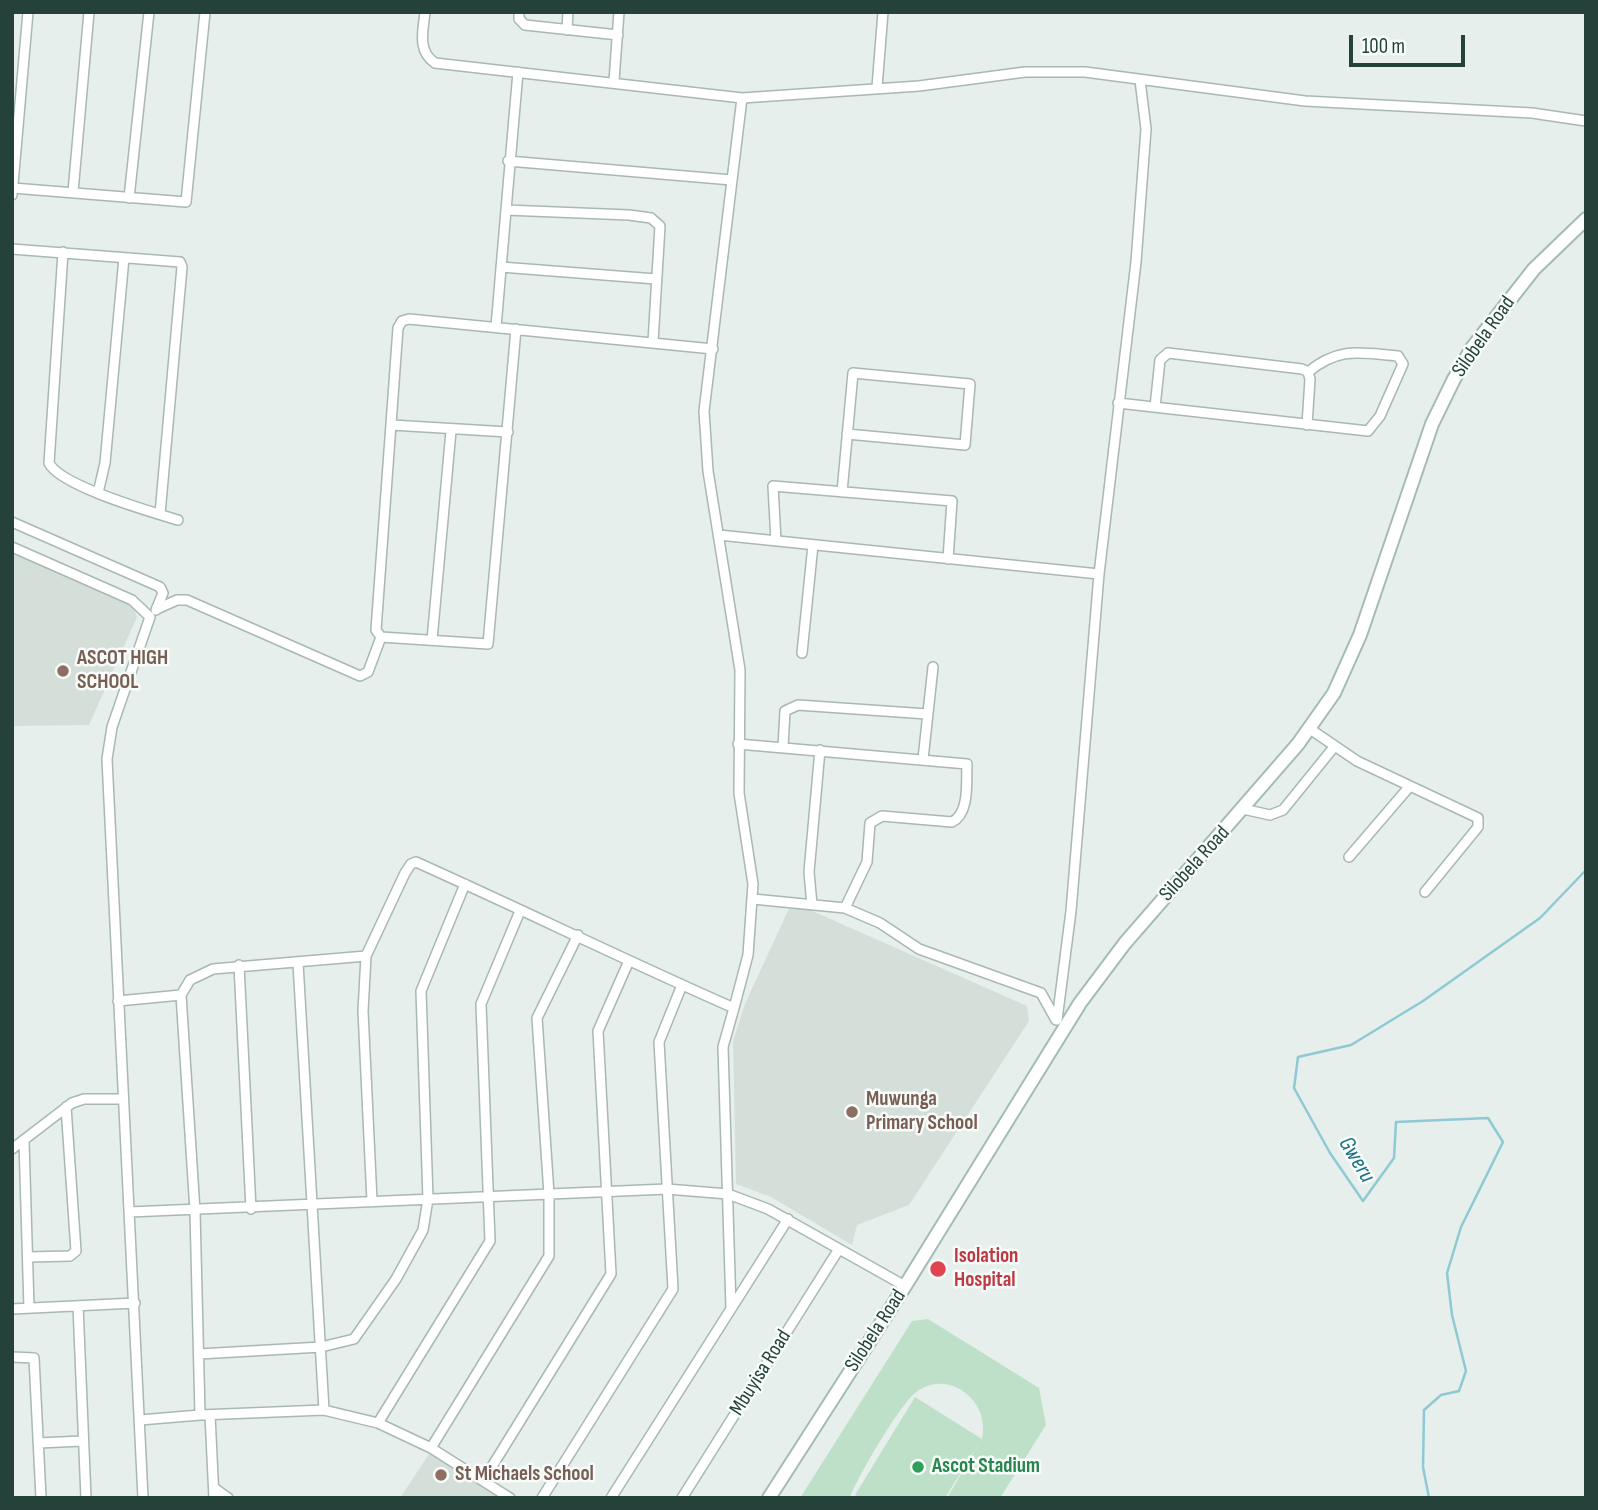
<!DOCTYPE html>
<style>
body{margin:0}
#map{position:relative;width:1598px;height:1510px;overflow:hidden;background:#e6efeb;font-family:"Sofia Sans Condensed",sans-serif}
canvas{display:block}
.frame{position:absolute;inset:0;border:14px solid #24423a;pointer-events:none}
.scale{position:absolute;left:1349px;top:35px;width:116px;height:32px;box-sizing:border-box;border:4px solid #24423a;border-top:0;padding-left:9px;font-size:21px;line-height:24px;white-space:nowrap;color:#24423a;-webkit-text-stroke:5px #f7fbf9;paint-order:stroke}
</style>
<div id="map">
<canvas width="1598" height="1510"></canvas>
<div class="frame"></div>
<div class="scale">100 m</div>
</div>
<script>
const g = document.querySelector('canvas').getContext('2d');
g.lineJoin = 'round';
function fillPath(path, color) { g.fillStyle = color; g.fill(path, 'evenodd'); }
function stroke(path, color, width, dash) { g.strokeStyle = color; g.lineWidth = width; g.lineCap = dash ? 'butt' : 'round'; g.setLineDash(dash || []); g.stroke(path); }
function drawText(font, color, halo, rows, align = 'center') {
  g.font = font + ' "Sofia Sans Condensed",sans-serif'; g.lineWidth = 5; g.setLineDash([]); g.textBaseline = 'middle'; g.strokeStyle = halo; g.fillStyle = color; for (const [text, x, y, turn = 0] of rows) {
    g.save(); g.translate(x, y); g.rotate((+turn || 0) * Math.PI / 180); g.textAlign = isNaN(turn) ? turn : align; if (halo) g.strokeText(text, 0, 0); g.fillText(text, 0, 0); g.restore();
  }
}
fillPath(new Path2D(`
 M12,549L132,602L137,617L89,725L12,726Z
 M792,902L1027,1006L1029,1021L909,1205L857,1225L852,1245L771,1197L736,1184L733,1041L745,1004Z
 M431,1451L502,1498H400Z`), '#d4dfda');
fillPath(new Path2D(`
 M928,1319L1039,1388L1046,1425L1000,1498H947L981,1440L945,1498H859L855,1495L915,1397L982,1439C991,1401 948,1367 915,1393C900,1405 856,1479 850,1498H800L912,1321Z`), '#bfe0c8');
stroke(new Path2D(`
 M1429,1498L1423,1467L1424,1410L1441,1395L1459,1391L1466,1371L1452,1315L1447,1273L1461,1227L1503,1142L1488,1118L1396,1122L1394,1158L1363,1201L1330,1153L1294,1088L1298,1057L1351,1045L1423,1001L1540,918L1586,870`), '#8ec9d4', 2.5);
const street = new Path2D(`
 M425,12C423,31 417,51 435,63L742,98L919,86L1025,72H1085L1305,101L1532,113L1586,121
 M519,12V19L525,25L618,35
 M567,30L568,12
 M614,81L619,12
 M877,87L883,12
 M508,161L732,180
 M13,188L186,202L205,12
 M73,192L89,12
 M12,195L28,12
 M129,198L149,12
 M506,210L518,72
 M12,249L180,262L182,267L160,514
 M63,252L49,463C60,486 152,512 178,520
 M501,267L656,279
 M496,327L506,210L629,215L651,218L660,226L653,342
 M516,329L488,644L381,637L376,630L398,328L402,321L409,319L713,349
 M1118,403L1368,431L1380,416L1403,364L1398,356C1360,353 1340,346 1308,372
 M1155,407L1160,360L1168,353L1302,369L1308,372L1310,379L1307,425
 M392,425L508,432
 M842,492L853,373L970,384L965,445L847,434
 M98,493L105,463L124,258
 M12,522L160,587L163,593L156,610
 M719,535L1099,574
 M776,541L773,486L952,501L948,559
 M12,547L132,600L150,617L112,727L107,759L143,1498
 M157,609L177,600H187L360,676L368,672L381,637
 M432,640L451,431
 M802,653L813,545
 M1310,729L1357,761L1478,818V827L1425,892
 M738,744L967,764C966,782 970,813 952,822L882,816L870,823L867,862L845,908
 M783,747L785,711L798,705L927,714
 M923,759L933,667
 M1243,809L1270,815L1283,810L1334,747
 M1349,857L1410,786
 M753,899L845,908L880,923L919,949L1041,993L1056,1020
 M812,905L809,872L820,750
 M298,963L324,1410
 M239,965L251,1209
 M118,1001L181,995L190,980L213,969L366,956
 M734,1008L748,955L753,884L739,793L740,670L708,471L704,411L742,98
 M1057,1020L1071,911L1099,574L1136,262L1146,129L1140,80
 M24,1141L29,1308
 M12,1149L72,1103L84,1099H121
 M372,1201L363,1011L366,956L405,873L411,864L416,862C523,910 627,961 734,1008L723,1047L731,1308
 M129,1212L667,1189L728,1194L768,1209L905,1286
 M29,1257L70,1256L76,1251L66,1107
 M78,1306L86,1498
 M12,1309L135,1303
 M199,1354L321,1347L354,1339L396,1279L423,1230L428,1199L421,991L465,884
 M12,1357L34,1358L41,1498
 M200,1415L324,1410L378,1423L431,1448
 M210,1415L214,1498
 M140,1420L200,1415L195,1211L181,995
 M378,1423L490,1241L481,1004L520,911
 M39,1443L82,1441
 M483,1481L611,1274L598,1031L628,963
 M214,1488L228,1498
 M510,1498L431,1448L549,1256V1194L537,1018L578,935
 M542,1498L673,1289L659,1042L682,985
 M611,1498L788,1219
 M682,1498L839,1249`);
const secondary = new Path2D(`
 M769,1498L905,1286L1080,1003L1125,943L1298,744L1334,693L1360,635L1432,424L1454,379L1472,348L1534,269L1586,219`);
stroke(street, '#a8b8b2', 12);
stroke(secondary, '#a4bbb3', 16);
stroke(street, '#fff', 9);
stroke(secondary, '#fff', 12);
for (const [x, y, r, color] of [
 [63,671,7,"#8d6e63"],
 [852,1112,7,"#8d6e63"],
 [938,1269,9,"#e0444e"],
 [918,1467,7,"#2e9e5b"],
 [441,1475,7,"#8d6e63"]
]) { const dot = new Path2D(); dot.arc(x, y, r, 0, 2 * Math.PI); g.fillStyle = color; g.fill(dot); stroke(dot, '#f7fbf9', 2.5); }
drawText('21px', '#24423a', '#f7fbf9', [
 ["Silobela Road",1484,337,-55],
 ["Silobela Road",1195,864,-48],
 ["Silobela Road",876,1331,-57],
 ["Mbuyisa Road",761,1373,-58]
]);
drawText('bold 21px', '#785e54', '#f7fbf9', [
 ["ASCOT HIGH",77,659],
 ["SCHOOL",77,683],
 ["Muwunga",866,1100],
 ["Primary School",866,1124],
 ["St Michaels School",455,1475]
], 'left');
drawText('bold 21px', '#be3a42', '#f7fbf9', [
 ["Isolation",954,1257],
 ["Hospital",954,1281]
], 'left');
drawText('bold 21px', '#27864d', '#f7fbf9', [
 ["Ascot Stadium",932,1467]
], 'left');
drawText('italic 23px', '#1c6f80', '#f7fbf9', [
 ["Gweru",1356,1160,59]
]);
</script>
